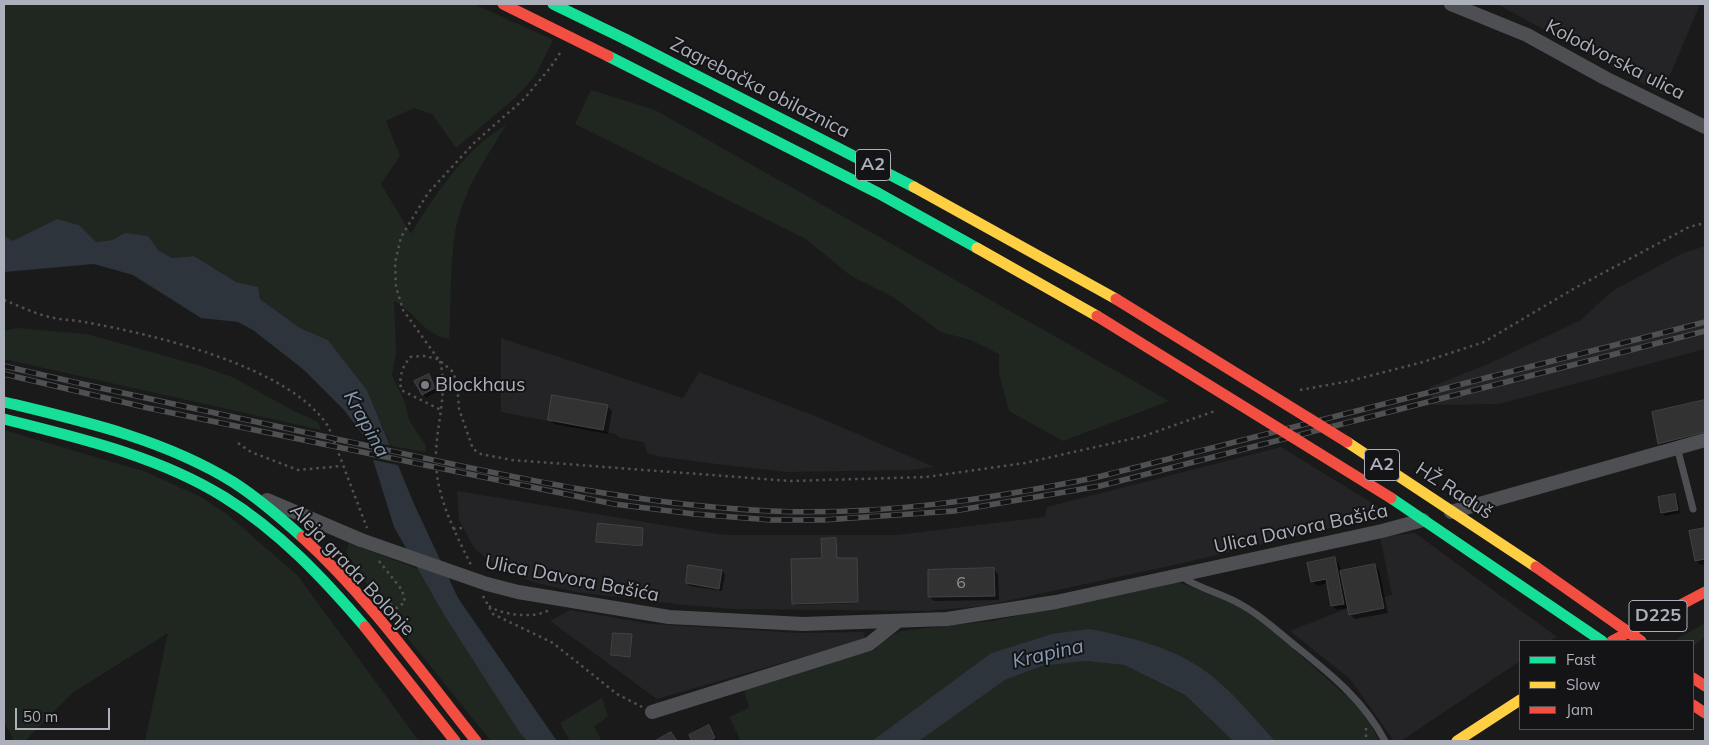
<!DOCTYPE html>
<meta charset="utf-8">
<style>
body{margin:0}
#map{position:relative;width:1709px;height:745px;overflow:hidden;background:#1a1a1a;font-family:Mulish,sans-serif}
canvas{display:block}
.frame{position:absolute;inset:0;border:5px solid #acb0ba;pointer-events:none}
.legend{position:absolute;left:1519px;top:640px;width:175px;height:90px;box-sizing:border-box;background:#141416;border:1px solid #515258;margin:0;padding:6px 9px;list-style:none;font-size:15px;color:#acb0ba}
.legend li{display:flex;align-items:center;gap:10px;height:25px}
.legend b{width:25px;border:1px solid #515258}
.scale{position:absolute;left:15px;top:708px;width:95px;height:22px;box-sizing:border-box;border:2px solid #acb0ba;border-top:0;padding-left:6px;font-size:15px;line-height:18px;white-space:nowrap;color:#acb0ba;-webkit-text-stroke:4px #141416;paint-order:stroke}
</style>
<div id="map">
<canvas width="1709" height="745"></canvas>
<div class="frame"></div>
<ul class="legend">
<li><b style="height:6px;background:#16e098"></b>Fast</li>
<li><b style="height:6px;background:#ffcf43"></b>Slow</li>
<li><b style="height:6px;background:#f24e42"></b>Jam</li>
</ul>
<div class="scale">50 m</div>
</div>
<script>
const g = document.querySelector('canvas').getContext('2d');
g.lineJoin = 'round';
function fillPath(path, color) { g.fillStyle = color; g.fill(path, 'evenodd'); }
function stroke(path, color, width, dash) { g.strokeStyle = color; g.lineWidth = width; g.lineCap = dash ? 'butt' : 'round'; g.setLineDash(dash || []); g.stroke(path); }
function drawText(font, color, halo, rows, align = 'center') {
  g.font = font + ' Mulish,sans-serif'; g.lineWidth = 4; g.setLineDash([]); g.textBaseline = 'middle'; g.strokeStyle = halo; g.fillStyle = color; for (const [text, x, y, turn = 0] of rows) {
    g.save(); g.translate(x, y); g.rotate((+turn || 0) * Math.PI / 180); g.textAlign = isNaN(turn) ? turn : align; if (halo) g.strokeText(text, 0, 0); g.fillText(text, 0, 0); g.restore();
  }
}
fillPath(new Path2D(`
 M1497,4H1700L1662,94Z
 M1705,246V349L1499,404L1433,405L1430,387L1486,365L1581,320L1612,291L1681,254Z
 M501,338L683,398L699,372L813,415L934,467L912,470L786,472L716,464L657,456L647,453L644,442L620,438L616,434L501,412Z
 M1281,447L1390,514L1183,563L983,606L927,611L733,609L684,605L576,592L533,582L497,567L474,548L459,520L457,491L724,535H896L1045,517L1047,507Z
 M1415,533L1557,637L1550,641H1520V661L1401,741H1394L1350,679L1290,631L1358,604L1392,595L1380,537Z
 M570,610L651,624L799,633L864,632L865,639L657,699L550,621Z`), '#242426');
fillPath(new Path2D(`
 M4,4H474L553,40L535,76L515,98L456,148L432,114L414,108L386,121L400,156L381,184L411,234C433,197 467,147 506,125C484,161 459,197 454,240C450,272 451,306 449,339C421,333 417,313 394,301L396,352L392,375L404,400L409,420L426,446L425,452L391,446L367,390L328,340L300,328L260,299L257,287L236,282L194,256L172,258L126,233L112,240L96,242L79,225L57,219L13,242L4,236Z
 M591,90L655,110L1169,401L1063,441L1009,411L999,374V354L971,340L941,332L893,297L851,276L806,239L575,124Z
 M17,328L87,334L201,366L232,377L294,411L318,422L321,430L4,359V331Z
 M4,430L146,472L201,497L228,515L298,576L419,741H145L168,633L72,693L25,741H14L4,721Z
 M349,543L418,569L444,615L527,741H491L376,599L346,552Z
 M1176,581L1238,606L1273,631L1350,699L1369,721L1379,741H1275L1237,700L1201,669L1167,650L1122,635L1052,634L991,653L872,741H741L729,717L749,708L743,686L875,650L878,644L900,631L992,621Z
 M1705,623V637L1693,646V641H1679L1677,639Z
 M1085,661L1124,665L1185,695L1233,741H919L1005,680L1042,666Z
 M602,698L608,716L594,727L602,741H570L560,723Z`), '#202721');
fillPath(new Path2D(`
 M57,219L79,225L96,242L112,240L125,233L148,236L158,250L172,258L194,256L236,282L258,287L260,299L300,328L328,340L367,390L414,504L458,598L557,741H527L520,733L444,615L394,527L367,440L344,410L304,370L253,330L238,322L201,318L133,275L94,264L4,272V236L13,241Z
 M1089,629C1127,636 1168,646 1201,668C1229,687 1252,716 1275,741H1233L1185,695L1124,665L1085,661L1042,666L1005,680L919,741H872L991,653L1052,634Z`), '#2d343b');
fillPath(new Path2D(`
 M364,441L394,446L402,466L369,459Z`), '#1a1a1a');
fillPath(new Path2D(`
 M429,375L438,391L426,398L416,382Z
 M1705,401V439L1665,450L1659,443L1653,413Z
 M607,406L612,411L608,434L554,424L549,419Z
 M1675,496L1678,499L1680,513L1665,516L1662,513Z
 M643,529L642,547L598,542Z
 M1705,530V564L1701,565L1696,561L1691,532Z
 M836,540L837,560H857L858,603L795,605Z
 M1334,559L1339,563L1341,572L1374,565L1379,570L1388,613L1355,619L1350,615L1349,608L1337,610L1333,606L1328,583L1317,586L1312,581Z
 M690,566L722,571L725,574L722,591L690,586L687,583Z
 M994,570L998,574L999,600L934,601L930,597Z
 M632,635L631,657L613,656L612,655Z
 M709,727L717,741H693L691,736Z`), '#0007');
const building = new Path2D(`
 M429,374L435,388L422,395L414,381Z
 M552,395L608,405L603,430L548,420Z
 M1705,400V432L1658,444L1652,412Z
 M1675,494L1678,510L1661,513L1658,497Z
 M598,523L643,528L642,546L596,542Z
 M1705,528V559L1695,561L1689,531Z
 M836,538L837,558H857L858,602L792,604L791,559L822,558L821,539Z
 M1335,557L1344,604L1331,606L1326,579L1311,582L1307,563Z
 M1375,564L1384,608L1349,615L1340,571Z
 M688,565L722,570L719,589L686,583Z
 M994,568L995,596L928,597V570Z
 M613,633L632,634L630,657L611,655Z
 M709,725L715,738L709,741H692L689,735Z
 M671,732L677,741H655Z`);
fillPath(building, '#323232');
stroke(building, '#424346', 1);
stroke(new Path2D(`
 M560,53L550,68L524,99L475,142L428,193L401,237L395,263L396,287L403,310L439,360L452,371L457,382L459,409L473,449L481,454L512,460L791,481L926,477L1025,463L1144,436L1215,411
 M4,300C20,306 37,315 54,318C64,320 74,320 84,322C152,334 293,367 329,428L367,528
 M438,359L424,356L410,357C402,368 399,376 401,390L441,410
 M440,361C448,391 437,422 436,453C434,493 454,530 471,565
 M1300,390L1350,381L1423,362L1484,342L1575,288L1689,227L1705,223
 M238,443L251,452L298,470L342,466
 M453,529L463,528
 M379,561L402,590L405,602L397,608L387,602
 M483,596L493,614L553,643L617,694L642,707
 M489,606C501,615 535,619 549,610
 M1366,728V741`), '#505154', 2.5, [2.5, 4]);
stroke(new Path2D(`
 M1677,447L1693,509
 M1181,576C1199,589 1221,593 1240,604C1259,614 1275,629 1292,643C1328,672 1363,699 1385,741`), '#4e4f53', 7);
stroke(new Path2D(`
 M1451,4L1527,35L1605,78L1705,127
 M267,500L361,540
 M1451,512L1705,440
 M487,584L518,592L669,617L803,624L947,619L1056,602L1382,531L1423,520
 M652,712L869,644L898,621`), '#4e4f53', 14);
stroke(new Path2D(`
 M625,39L914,187
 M608,56L878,193L977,248
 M4,402C83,421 163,439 233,482C258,498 280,517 302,537
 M4,419C79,438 158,456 224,497C279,531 324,579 365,627`), '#16e098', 11);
stroke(new Path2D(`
 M914,187L1116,299
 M977,248L1097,316
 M1457,741L1520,700`), '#ffcf43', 11);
stroke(new Path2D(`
 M302,537C368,597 421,672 476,741
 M365,627L455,741
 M1612,641L1705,592
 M1693,678L1705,686
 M1693,705L1705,713`), '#f24e42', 11);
const rail = new Path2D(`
 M4,366C123,394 244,419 364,445C498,474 634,505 771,511C881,516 991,499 1098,477L1705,322
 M4,374L148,408L614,504L694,514L771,520H823L954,511L1100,486L1705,331`);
stroke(rail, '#4e5052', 5.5);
stroke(rail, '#141416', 4, [11]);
stroke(new Path2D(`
 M361,540L487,584`), '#4e4f53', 14);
stroke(new Path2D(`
 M553,4L625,39
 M1391,498L1602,641`), '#16e098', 11);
stroke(new Path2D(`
 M1347,442L1536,567`), '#ffcf43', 11);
stroke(new Path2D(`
 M503,4L608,56
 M1116,299L1347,442
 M1097,316L1391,498
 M1536,567L1641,641`), '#f24e42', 11);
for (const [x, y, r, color] of [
 [425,385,5,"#797c82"]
]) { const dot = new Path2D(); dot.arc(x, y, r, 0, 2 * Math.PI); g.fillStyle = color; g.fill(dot); stroke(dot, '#141416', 2); }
drawText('16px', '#8e9098', null, [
 ["6",961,583]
]);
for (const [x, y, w] of [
 [873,165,35],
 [1382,465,35],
 [1658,616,58]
]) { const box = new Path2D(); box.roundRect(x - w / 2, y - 15.5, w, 31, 4); g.fillStyle = '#141416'; g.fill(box); stroke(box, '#acb0ba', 1); }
drawText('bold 18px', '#acb0ba', null, [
 ["A2",873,165],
 ["A2",1382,465],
 ["D225",1658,616]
]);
drawText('19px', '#acb0ba', '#141416', [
 ["Kolodvorska ulica",1615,60,27],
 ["Zagrebačka obilaznica",760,88,27],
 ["HŽ Raduš",1454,491,33],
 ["Ulica Davora Bašića",1301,529,-12],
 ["Aleja grada Bolonje",352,570,47],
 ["Ulica Davora Bašića",572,579,11]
]);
drawText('19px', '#acb0ba', '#141416', [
 ["Blockhaus",435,385]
], 'left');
drawText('italic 20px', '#849cb3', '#141416', [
 ["Krapina",366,424,61],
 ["Krapina",1048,654,-13]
]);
</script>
